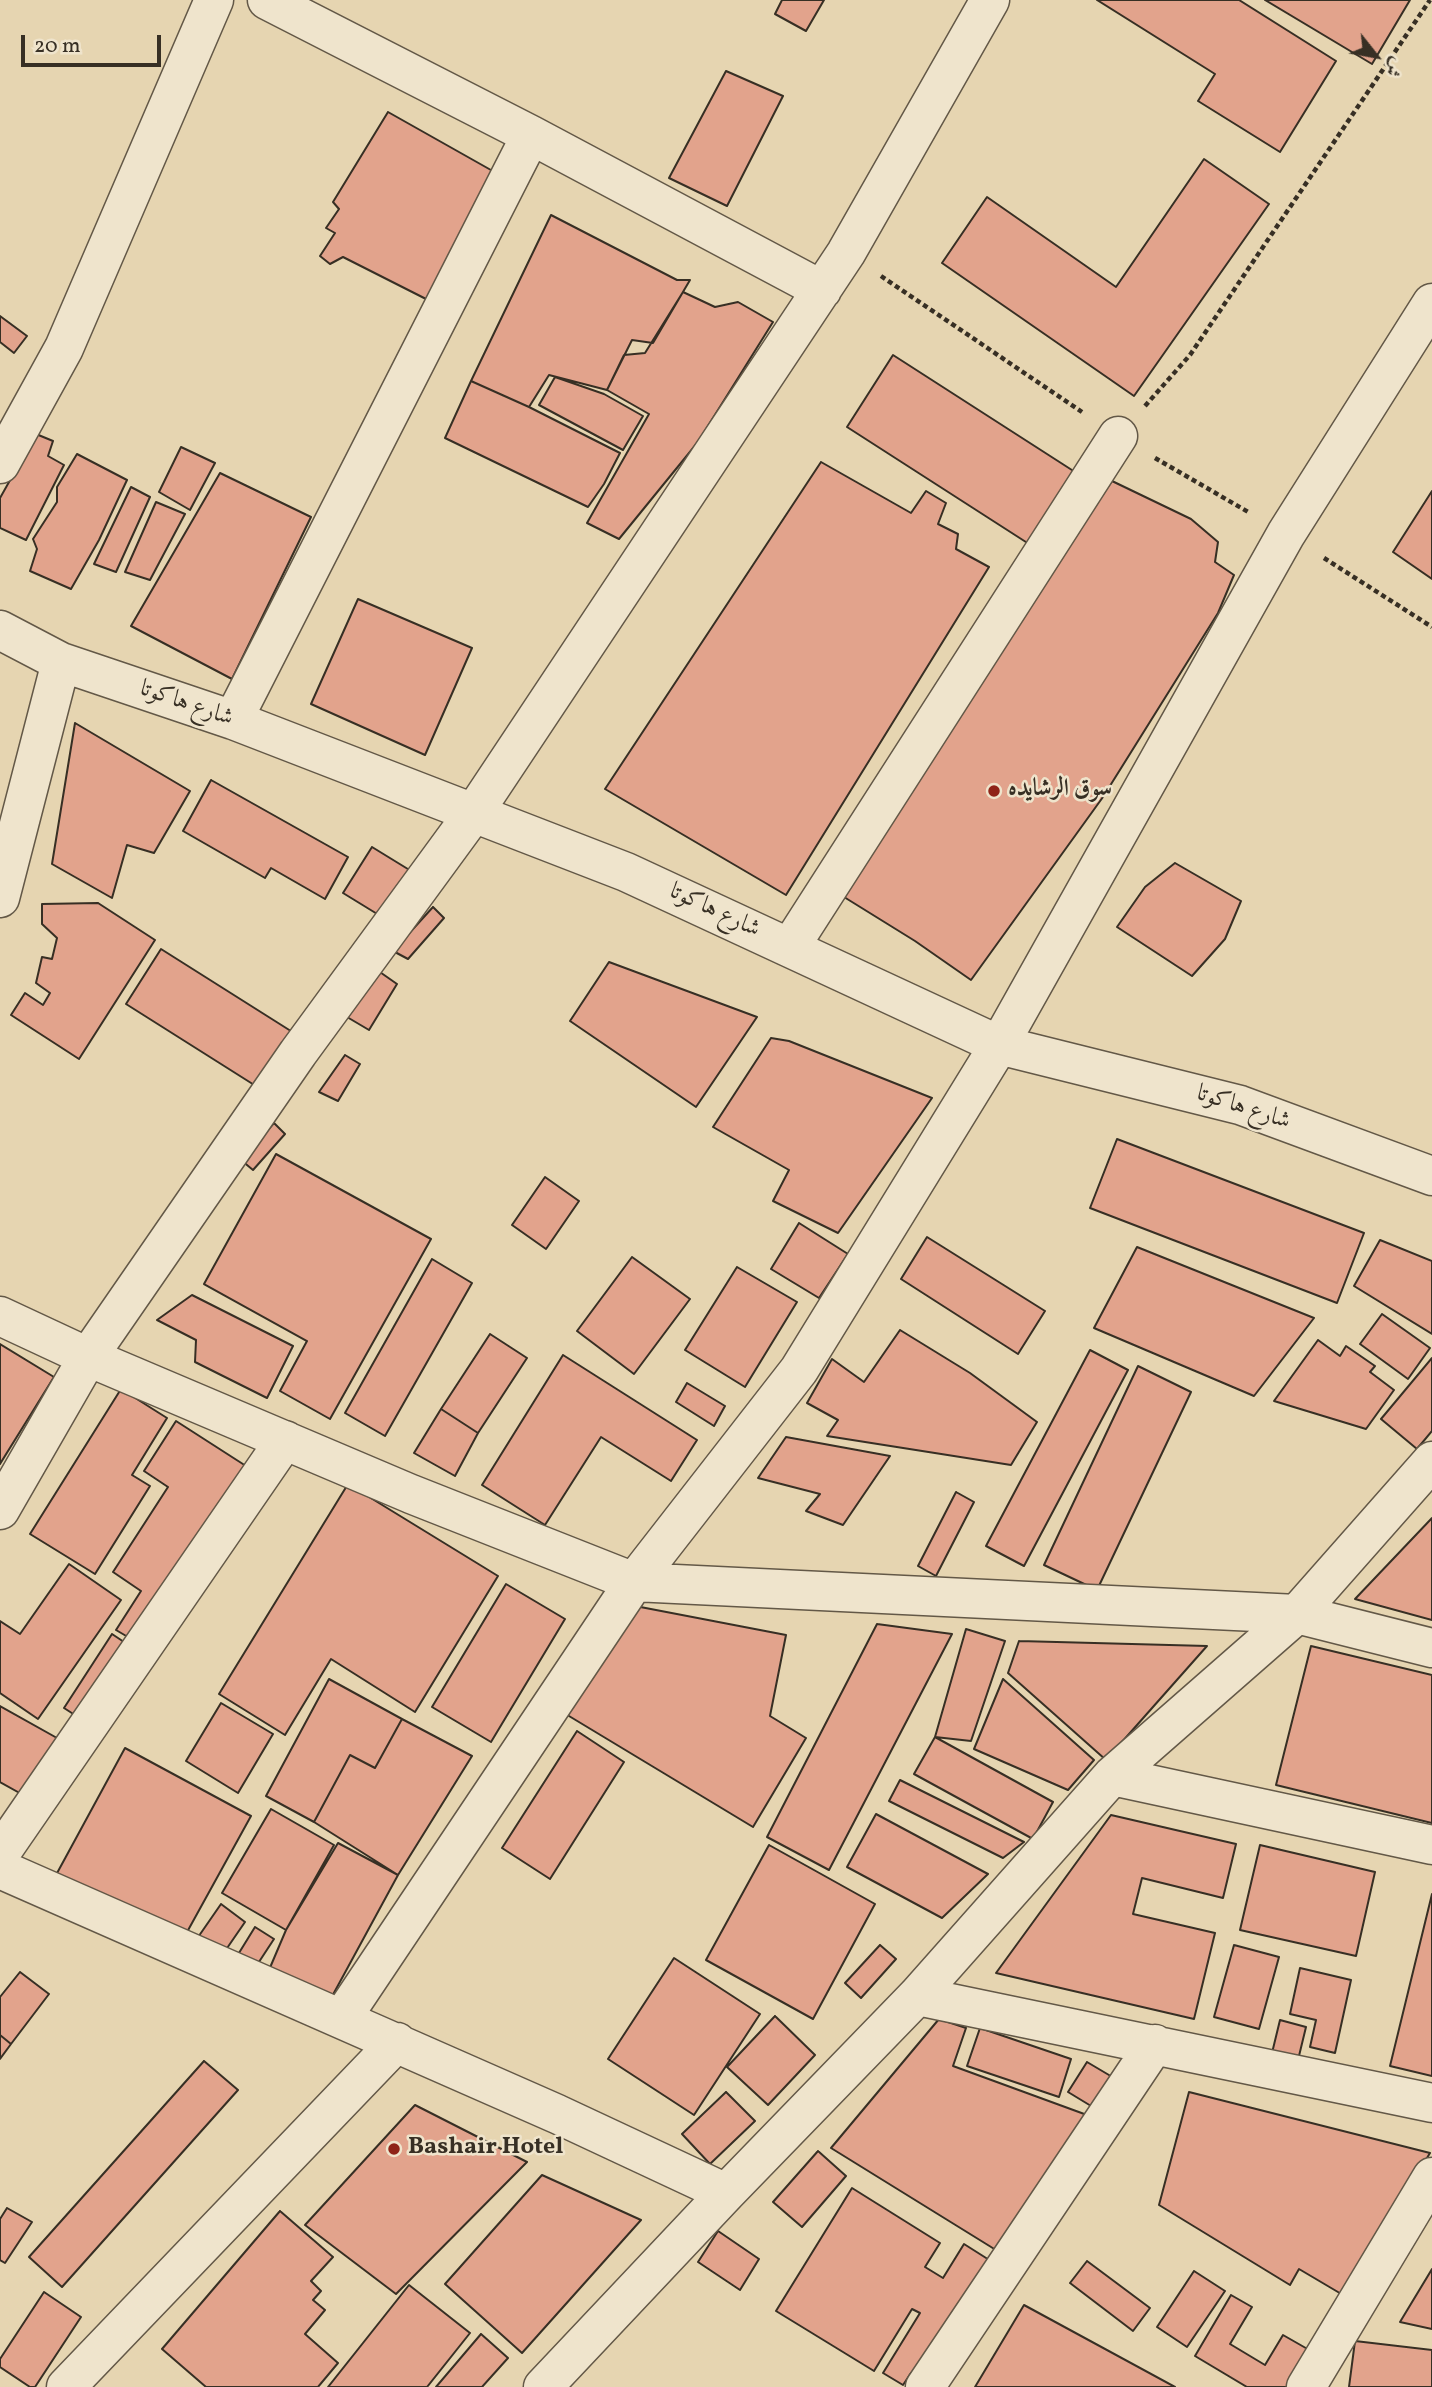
<!DOCTYPE html>
<html>
<head>
<meta charset="utf-8">
<style>
  body { margin:0 }
  #map { position:relative; width:1432px; height:2387px; overflow:hidden; background:#e6d5b1; font-family:Vollkorn,Amiri,serif }
  canvas { display:block }
  .north { position:absolute; left:1341px; top:21px; width:70px; height:70px; -webkit-text-stroke:5px #efe4cc; paint-order:stroke; rotate:121deg; font-size:19px; font-weight:700; line-height:28px; text-align:center; color:#372f24 }
  .north::after { content:''; display:block; margin:auto; width:24px; height:32px; background:#372f24; clip-path:polygon(50% 0,100% 100%,50% 72%,0 100%) }
  .scale { position:absolute; left:21px; top:35px; width:140px; height:32px; box-sizing:border-box; border:4px solid #372f24; border-top:0; padding-left:9px; font-size:21px; line-height:24px; white-space:nowrap; color:#372f24; -webkit-text-stroke:5px #efe4cc; paint-order:stroke }
</style>
</head>
<body>
<div id="map">
<canvas width="1432" height="2387"></canvas>
<div class="north">ش</div>
<div class="scale">20 m</div>
</div>
<script>
const context = document.querySelector('canvas').getContext('2d');
context.lineJoin = 'round';
function fillPath(path, color) {
  context.fillStyle = color;
  context.fill(path, 'evenodd');
}
function poly(rows) {
  const path = new Path2D();
  for (const r of rows) {
    path.moveTo(r[0], r[1]);
    for (let i = 2; i < r.length; i += 2) path.lineTo(r[i], r[i + 1]);
  }
  return path;
}
function stroke(path, color, width, dash) {
  context.strokeStyle = color;
  context.lineWidth = width;
  context.lineCap = dash ? 'butt' : 'round';
  context.setLineDash(dash || []);
  context.stroke(path);
}
function drawText(font, color, halo, rows, align = 'center') {
  context.font = font + ' Vollkorn,Amiri,serif';
  context.lineWidth = 5;
  context.setLineDash([]);
  context.textBaseline = 'middle';
  context.strokeStyle = halo;
  context.fillStyle = color;
  for (const [text, x, y, turn = 0] of rows) {
    context.save();
    context.translate(x, y);
    context.rotate((+turn || 0) * Math.PI / 180);
    context.textAlign = isNaN(turn) ? turn : align;
    if (halo) context.strokeText(text, 0, 0);
    context.fillText(text, 0, 0);
    context.restore();
  }
}
const building = poly([
  [782,0,824,0,806,31,775,14,782,0],
  [1097,0,1239,0,1336,61,1280,152,1198,101,1215,74,1097,0],
  [1265,0,1410,0,1372,64,1265,0],
  [726,71,783,96,727,206,669,178,726,71],
  [388,112,498,174,428,300,343,257,330,264,320,256,335,233,326,228,339,209,333,202,388,112],
  [1204,159,1269,204,1134,396,942,263,987,197,1116,287,1204,159],
  [551,215,677,280,690,280,653,343,632,340,607,390,549,375,529,407,471,381,551,215],
  [683,292,715,307,738,302,773,322,698,442,619,539,587,523,649,414,607,390,624,355,645,353,683,292],
  [0,316,27,336,14,353,0,342,0,316],
  [893,355,1075,472,1029,544,847,427,893,355],
  [555,377,604,394,643,416,623,450,539,405,555,377],
  [471,381,529,407,620,453,604,484,588,507,445,438,471,381],
  [36,434,53,441,48,456,64,465,26,540,0,528,0,498,36,434],
  [181,447,215,463,190,510,159,492,181,447],
  [77,454,127,480,99,540,71,589,30,571,37,549,33,539,57,502,57,487,77,454],
  [821,462,911,513,926,491,946,503,938,524,958,534,956,549,989,567,786,895,605,789,821,462],
  [220,473,311,517,232,679,131,626,220,473],
  [1112,481,1191,519,1218,542,1215,562,1234,575,1218,613,1103,797,971,980,915,941,844,897,982,665,1112,481],
  [131,487,150,497,116,572,94,564,131,487],
  [1432,491,1432,579,1393,552,1432,491],
  [156,502,185,514,150,580,125,572,156,502],
  [358,599,472,648,425,755,311,704,358,599],
  [75,723,190,791,154,853,127,845,112,898,52,864,75,723],
  [211,780,348,857,325,899,271,868,265,878,183,831,211,780],
  [372,847,416,874,387,920,343,893,372,847],
  [1175,863,1241,901,1225,939,1192,976,1117,927,1145,887,1175,863],
  [98,903,155,940,79,1059,11,1015,25,993,43,1005,50,993,36,983,42,957,52,959,57,938,42,924,42,904,98,903],
  [433,907,444,918,408,959,393,951,433,907],
  [161,949,294,1033,259,1088,126,1004,161,949],
  [609,962,757,1017,696,1107,570,1021,609,962],
  [377,970,397,984,369,1030,347,1017,377,970],
  [771,1038,789,1041,932,1098,838,1233,773,1201,789,1170,713,1127,771,1038],
  [345,1055,360,1064,338,1101,319,1092,345,1055],
  [274,1123,285,1134,253,1170,241,1160,274,1123],
  [1117,1139,1364,1233,1337,1303,1090,1208,1117,1139],
  [276,1154,431,1239,330,1419,280,1391,307,1341,204,1284,276,1154],
  [545,1177,579,1201,546,1249,512,1225,545,1177],
  [799,1223,848,1254,819,1298,771,1269,799,1223],
  [927,1237,1045,1311,1018,1354,901,1279,927,1237],
  [1380,1240,1432,1261,1432,1334,1354,1286,1380,1240],
  [1137,1247,1314,1318,1254,1396,1094,1328,1137,1247],
  [632,1257,690,1299,634,1374,577,1331,632,1257],
  [432,1259,472,1283,385,1436,345,1413,432,1259],
  [737,1267,797,1302,745,1387,685,1350,737,1267],
  [192,1295,293,1346,267,1398,195,1362,196,1340,157,1320,192,1295],
  [1382,1314,1430,1348,1408,1379,1360,1344,1382,1314],
  [900,1330,970,1373,1037,1422,1011,1465,827,1436,838,1420,807,1403,832,1359,864,1382,900,1330],
  [490,1334,527,1358,478,1433,441,1409,490,1334],
  [1318,1340,1340,1356,1346,1346,1375,1366,1370,1372,1394,1390,1366,1429,1274,1401,1318,1340],
  [0,1344,54,1377,0,1464,0,1344],
  [1090,1350,1128,1370,1024,1566,986,1546,1090,1350],
  [563,1355,697,1440,671,1481,601,1437,545,1525,482,1485,563,1355],
  [1432,1358,1432,1431,1417,1449,1381,1419,1432,1358],
  [1138,1366,1191,1392,1097,1590,1044,1565,1138,1366],
  [687,1383,725,1406,714,1426,676,1402,687,1383],
  [121,1389,167,1418,132,1475,150,1486,95,1574,30,1534,121,1389],
  [441,1409,478,1433,455,1476,414,1453,441,1409],
  [176,1421,246,1466,133,1640,116,1630,141,1591,113,1572,168,1487,144,1471,176,1421],
  [786,1437,890,1456,843,1525,806,1511,820,1494,758,1478,786,1437],
  [348,1484,498,1576,415,1712,331,1659,285,1735,219,1694,348,1484],
  [956,1492,974,1502,936,1576,918,1566,956,1492],
  [1432,1518,1432,1620,1355,1599,1432,1518],
  [69,1564,121,1600,38,1719,0,1693,0,1621,20,1634,69,1564],
  [506,1584,565,1619,491,1742,432,1707,506,1584],
  [630,1605,786,1635,770,1716,806,1738,753,1827,564,1713,630,1605],
  [877,1624,952,1634,829,1870,767,1837,877,1624],
  [966,1629,1005,1641,971,1741,935,1737,966,1629],
  [112,1634,127,1644,78,1717,64,1708,112,1634],
  [1019,1641,1207,1646,1106,1760,1008,1673,1019,1641],
  [1311,1646,1432,1675,1432,1823,1276,1785,1311,1646],
  [329,1679,402,1719,375,1768,350,1755,314,1822,266,1796,329,1679],
  [1003,1679,1094,1760,1068,1790,974,1749,1003,1679],
  [221,1703,273,1734,238,1793,186,1761,221,1703],
  [0,1706,57,1738,25,1796,0,1782,0,1706],
  [402,1719,472,1756,398,1875,314,1822,350,1755,375,1768,402,1719],
  [577,1731,624,1762,550,1879,502,1848,577,1731],
  [935,1737,1053,1802,1033,1839,914,1774,935,1737],
  [125,1748,251,1816,181,1943,56,1875,125,1748],
  [900,1780,1024,1842,1003,1858,889,1801,900,1780],
  [271,1809,334,1845,286,1930,222,1893,271,1809],
  [876,1814,988,1874,942,1918,847,1867,876,1814],
  [1111,1815,1236,1844,1223,1898,1142,1878,1133,1914,1215,1933,1194,2019,996,1973,1111,1815],
  [338,1843,398,1875,329,2002,269,1970,286,1930,338,1843],
  [769,1845,875,1904,813,2019,706,1960,769,1845],
  [1260,1845,1375,1872,1356,1956,1240,1930,1260,1845],
  [1432,1894,1432,2076,1390,2066,1432,1894],
  [221,1904,245,1922,223,1954,194,1943,221,1904],
  [255,1927,274,1939,255,1968,234,1961,255,1927],
  [880,1945,896,1959,861,1998,845,1983,880,1945],
  [1234,1945,1279,1957,1259,2029,1214,2017,1234,1945],
  [674,1958,760,2014,694,2115,608,2059,674,1958],
  [1300,1968,1351,1980,1335,2053,1310,2047,1316,2020,1290,2014,1300,1968],
  [20,1972,49,1994,11,2044,0,2035,0,1997,20,1972],
  [775,2016,815,2055,768,2105,727,2067,775,2016],
  [939,2019,966,2028,953,2066,1087,2115,1004,2255,831,2148,939,2019],
  [1280,2020,1306,2027,1298,2060,1272,2053,1280,2020],
  [980,2028,1071,2059,1059,2097,967,2066,980,2028],
  [0,2035,11,2044,0,2059,0,2035],
  [204,2061,238,2090,62,2287,29,2257,204,2061],
  [1087,2062,1114,2078,1096,2109,1068,2092,1087,2062],
  [726,2092,755,2121,710,2164,682,2134,726,2092],
  [1189,2092,1430,2153,1343,2295,1299,2269,1290,2285,1159,2205,1189,2092],
  [415,2105,527,2162,396,2294,305,2225,415,2105],
  [818,2151,846,2176,802,2227,773,2202,818,2151],
  [542,2175,641,2220,522,2353,445,2284,542,2175],
  [852,2188,940,2243,925,2267,943,2278,964,2244,994,2263,918,2377,911,2373,903,2385,883,2373,920,2313,912,2309,874,2371,776,2311,852,2188],
  [7,2208,32,2222,5,2263,0,2260,0,2219,7,2208],
  [280,2211,333,2257,311,2281,321,2291,313,2300,325,2310,305,2334,338,2363,318,2387,206,2387,162,2349,280,2211],
  [718,2231,759,2259,740,2290,698,2262,718,2231],
  [1087,2261,1150,2308,1133,2331,1070,2283,1087,2261],
  [1432,2269,1432,2329,1400,2322,1432,2269],
  [1194,2271,1225,2291,1187,2347,1157,2327,1194,2271],
  [409,2285,470,2333,427,2387,328,2387,409,2285],
  [44,2292,81,2317,35,2387,30,2387,0,2367,0,2359,44,2292],
  [1231,2295,1252,2307,1230,2344,1265,2365,1283,2335,1311,2351,1290,2387,1247,2387,1195,2356,1231,2295],
  [1024,2305,1175,2387,975,2387,1024,2305],
  [481,2334,508,2358,482,2387,436,2387,481,2334],
  [1355,2341,1432,2350,1432,2387,1349,2387,1355,2341]
]);
fillPath(building, '#e2a38c');
stroke(building, '#372f24', 2);
const street = poly([
  [267,0,531,135,822,290],
  [0,464,64,348,214,0],
  [0,630,61,662,233,720,626,872,999,1045,1240,1105,1432,1176],
  [233,720,531,135],
  [0,898,61,662],
  [790,947,1118,436],
  [0,1316,88,1357,411,1494,634,1582,1297,1614,1432,1648],
  [0,1510,88,1357,298,1053,473,814,846,253,990,0],
  [1112,1776,1432,1845],
  [0,1854,285,1440],
  [0,1869,557,2114,726,2193],
  [917,1996,1432,2103],
  [342,2018,634,1582,799,1370,999,1045,1286,534,1432,303],
  [66,2387,397,2042],
  [543,2387,726,2193,917,1996,1112,1776,1297,1614,1432,1461],
  [925,2387,1155,2044],
  [1306,2387,1432,2177]
]);
stroke(street, '#635847', 41);
stroke(poly([
  [881,276,1082,412],
  [1145,406,1190,355,1430,0],
  [1155,458,1250,513],
  [1324,558,1432,627]
]), '#372f24', 4.5, [5, 3.5]);
stroke(street, '#efe4cc', 38);
for (const [x, y, r, color] of [
  [994,791,7,"#8f2418"],
  [394,2149,7,"#8f2418"]
]) {
  const dot = new Path2D();
  dot.arc(x, y, r, 0, 2 * Math.PI);
  context.fillStyle = color;
  context.fill(dot);
  stroke(dot, '#efe4cc', 2.5);
}
drawText('24px', '#372f24', '#efe4cc', [
  ["شارع هاكوتا",186,705,19],
  ["شارع هاكوتا",714,912,25],
  ["شارع هاكوتا",1243,1109,18]
]);
drawText('bold 24px', '#372f24', '#efe4cc', [
  ["سوق الرشايده",1008,791],
  ["Bashair Hotel",408,2149]
], 'left');
</script>
</body>
</html>
